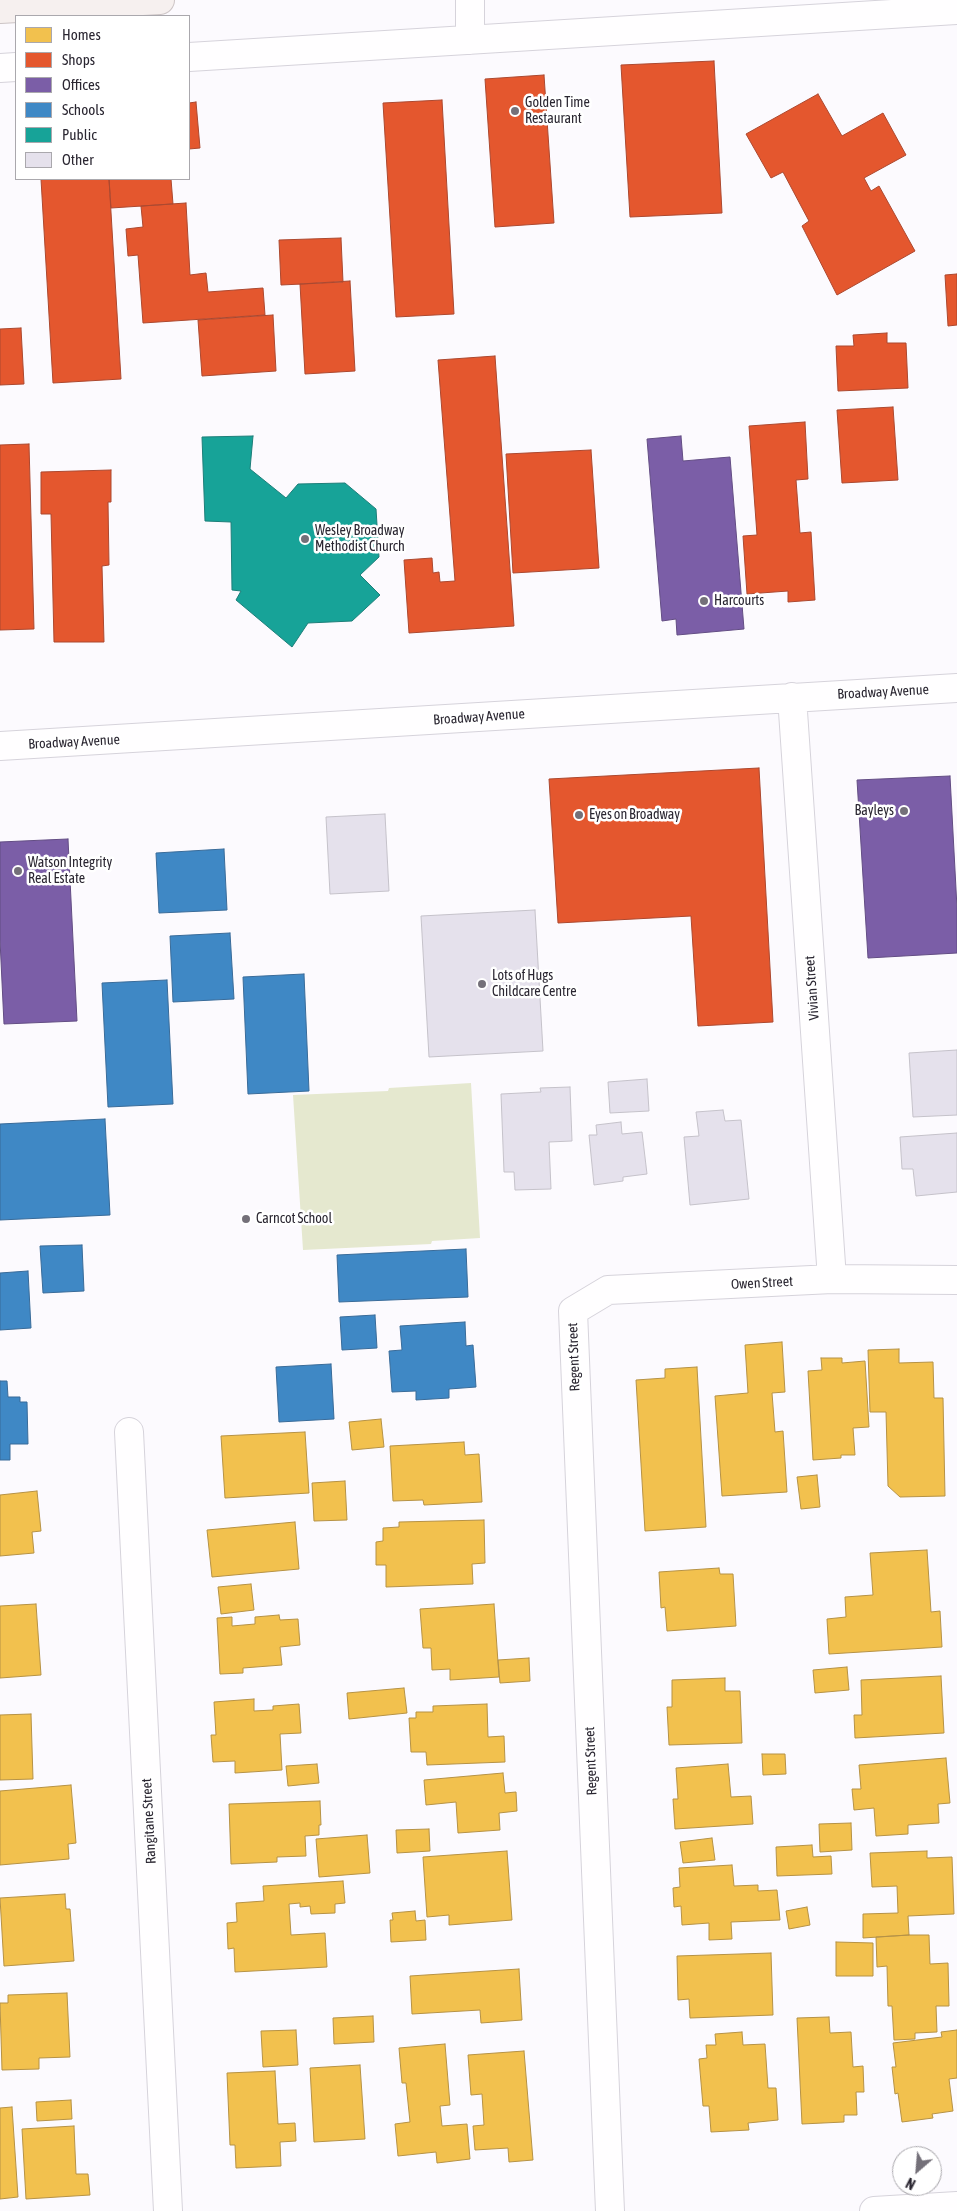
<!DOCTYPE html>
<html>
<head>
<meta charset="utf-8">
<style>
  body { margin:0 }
  #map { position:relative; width:957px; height:2211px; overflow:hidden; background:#fcfafe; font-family:"Asap Condensed",sans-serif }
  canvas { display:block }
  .legend { position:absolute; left:15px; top:15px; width:175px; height:165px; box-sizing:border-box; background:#fff; border:1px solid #aaa8ad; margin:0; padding:6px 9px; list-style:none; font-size:15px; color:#2a2631 }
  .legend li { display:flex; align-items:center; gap:10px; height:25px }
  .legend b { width:25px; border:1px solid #aaa8ad }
  .north { position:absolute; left:892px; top:2146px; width:50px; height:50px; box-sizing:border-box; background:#fff; border:1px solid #aaa8ad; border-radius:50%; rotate:207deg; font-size:14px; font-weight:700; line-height:20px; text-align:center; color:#2a2631 }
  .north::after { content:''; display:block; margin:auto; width:18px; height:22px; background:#747079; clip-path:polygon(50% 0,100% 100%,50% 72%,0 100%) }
</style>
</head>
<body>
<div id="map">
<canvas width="957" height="2211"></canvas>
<ul class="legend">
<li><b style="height:14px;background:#f2c14e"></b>Homes</li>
<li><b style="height:14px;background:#e4572e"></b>Shops</li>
<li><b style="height:14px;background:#7b5ea7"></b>Offices</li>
<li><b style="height:14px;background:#3f88c5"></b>Schools</li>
<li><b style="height:14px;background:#17a398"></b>Public</li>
<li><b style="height:14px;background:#e5e1ec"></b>Other</li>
</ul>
<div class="north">N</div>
</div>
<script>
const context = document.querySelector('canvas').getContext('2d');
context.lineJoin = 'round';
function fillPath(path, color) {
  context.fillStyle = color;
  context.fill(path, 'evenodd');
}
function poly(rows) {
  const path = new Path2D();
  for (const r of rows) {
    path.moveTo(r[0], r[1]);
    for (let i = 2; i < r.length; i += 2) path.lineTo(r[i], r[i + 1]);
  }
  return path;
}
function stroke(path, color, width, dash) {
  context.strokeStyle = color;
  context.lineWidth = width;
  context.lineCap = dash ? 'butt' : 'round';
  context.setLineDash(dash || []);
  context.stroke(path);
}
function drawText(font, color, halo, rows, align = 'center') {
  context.font = font + ' "Asap Condensed",sans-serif';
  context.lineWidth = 5;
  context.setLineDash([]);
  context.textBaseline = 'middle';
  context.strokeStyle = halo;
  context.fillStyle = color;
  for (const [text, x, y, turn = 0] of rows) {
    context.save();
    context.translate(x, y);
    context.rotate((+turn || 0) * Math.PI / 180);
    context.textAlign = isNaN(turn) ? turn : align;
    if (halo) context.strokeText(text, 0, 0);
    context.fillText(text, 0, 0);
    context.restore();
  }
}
fillPath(poly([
  [471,1083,480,1238,432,1241,431,1244,303,1250,293,1095,388,1091,389,1088]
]), '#e5e8cf');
const homes = poly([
  [782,1342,785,1392,772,1393,775,1432,783,1431,787,1492,722,1496,715,1396,748,1393,745,1345,782,1342],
  [899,1349,899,1363,933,1362,934,1398,943,1398,945,1496,900,1497,888,1486,886,1412,870,1412,868,1350,899,1349],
  [821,1358,842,1358,842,1363,865,1361,869,1427,853,1428,855,1455,841,1455,841,1458,813,1460,808,1371,822,1370,821,1358],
  [697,1367,706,1527,645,1531,636,1380,665,1378,665,1369,697,1367],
  [381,1419,384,1447,352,1450,349,1422,381,1419],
  [305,1432,309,1493,225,1498,221,1436,305,1432],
  [464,1442,465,1455,479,1454,482,1502,424,1505,423,1500,393,1501,390,1446,464,1442],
  [817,1475,820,1507,801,1509,797,1477,817,1475],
  [345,1481,347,1520,314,1521,312,1483,345,1481],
  [37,1491,41,1531,32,1532,34,1553,0,1556,0,1495,37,1491],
  [484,1520,485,1563,472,1564,473,1584,386,1587,386,1565,376,1565,376,1542,383,1541,383,1528,399,1527,399,1522,484,1520],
  [295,1522,299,1569,212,1577,207,1530,295,1522],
  [927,1550,931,1612,940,1611,942,1647,829,1654,827,1619,846,1617,845,1597,873,1595,870,1553,927,1550],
  [719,1568,720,1574,733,1574,736,1626,667,1631,665,1607,661,1608,659,1572,719,1568],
  [251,1584,254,1610,221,1614,218,1587,251,1584],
  [36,1604,41,1675,0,1678,0,1606,36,1604],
  [494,1604,499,1677,450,1680,450,1669,432,1670,431,1648,423,1648,420,1609,494,1604],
  [279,1615,280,1620,298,1619,300,1645,280,1647,282,1665,243,1668,243,1673,220,1674,217,1618,232,1617,232,1626,255,1624,255,1617,279,1615],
  [529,1658,530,1681,500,1683,498,1660,529,1658],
  [847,1667,849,1690,815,1693,813,1670,847,1667],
  [941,1676,944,1733,855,1738,854,1715,862,1715,861,1680,941,1676],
  [725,1678,725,1691,740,1691,742,1743,669,1745,667,1707,672,1707,672,1680,725,1678],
  [404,1688,407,1713,349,1719,347,1693,404,1688],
  [254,1699,254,1711,273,1710,273,1706,299,1704,301,1733,280,1734,282,1770,235,1773,235,1761,213,1762,211,1735,216,1735,214,1702,254,1699],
  [487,1704,488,1737,504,1736,505,1762,427,1765,426,1752,411,1752,409,1718,416,1718,416,1712,433,1712,433,1706,487,1704],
  [31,1714,33,1779,0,1780,0,1715,31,1714],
  [762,1754,785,1754,786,1774,763,1775,762,1754],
  [946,1758,950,1803,938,1804,939,1823,908,1825,908,1834,876,1836,874,1808,854,1810,852,1789,861,1789,859,1765,946,1758],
  [317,1764,319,1783,288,1786,286,1766,317,1764],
  [728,1764,731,1797,751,1796,753,1824,675,1829,673,1799,678,1799,676,1768,728,1764],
  [503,1773,505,1793,516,1792,517,1811,499,1813,500,1830,458,1833,456,1802,426,1805,424,1780,503,1773],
  [71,1785,76,1843,68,1844,69,1859,0,1865,0,1791,71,1785],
  [320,1801,321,1825,319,1825,319,1835,305,1836,306,1856,277,1857,277,1862,231,1864,229,1804,320,1801],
  [851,1823,852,1850,820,1852,819,1824,851,1823],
  [429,1829,430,1851,397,1853,396,1830,429,1829],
  [367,1835,370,1873,319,1877,316,1839,367,1835],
  [712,1838,715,1860,683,1863,680,1842,712,1838],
  [812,1845,813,1857,831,1856,832,1874,777,1876,776,1847,812,1845],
  [507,1851,512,1920,449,1925,449,1915,427,1917,423,1857,507,1851],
  [927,1851,927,1858,952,1857,954,1914,908,1916,909,1935,863,1938,863,1914,898,1913,897,1886,872,1887,870,1853,927,1851],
  [732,1865,734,1886,758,1885,758,1891,777,1890,780,1920,731,1922,732,1939,709,1940,709,1923,682,1925,681,1906,674,1907,673,1888,680,1887,679,1868,732,1865],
  [343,1881,345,1903,335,1904,335,1913,311,1914,310,1906,300,1907,300,1903,289,1904,291,1935,325,1933,327,1967,235,1972,234,1948,228,1949,227,1923,237,1922,236,1903,264,1901,263,1886,343,1881],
  [65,1894,66,1909,70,1909,74,1961,4,1966,0,1898,65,1894],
  [807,1907,810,1925,789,1929,786,1911,807,1907],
  [415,1911,416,1921,425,1920,426,1940,391,1942,390,1920,393,1920,392,1913,415,1911],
  [909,1935,929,1935,930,1964,948,1963,949,2006,936,2006,937,2032,915,2033,915,2039,894,2040,892,2006,888,2006,887,1966,877,1967,876,1937,909,1935],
  [836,1942,873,1943,873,1976,836,1976,836,1942],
  [771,1953,773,2015,690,2018,689,1999,678,2000,677,1956,771,1953],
  [519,1969,522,2020,481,2023,480,2010,412,2014,410,1976,519,1969],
  [67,1993,70,2057,39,2058,39,2069,2,2070,0,2003,8,2003,8,1995,67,1993],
  [373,2016,374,2042,334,2044,333,2018,373,2016],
  [829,2017,830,2033,851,2032,853,2067,863,2066,864,2092,856,2092,857,2115,844,2115,844,2122,802,2124,797,2018,829,2017],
  [296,2030,298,2065,263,2067,261,2031,296,2030],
  [957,2030,957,2078,949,2079,953,2111,932,2114,933,2118,902,2122,898,2093,895,2094,892,2067,896,2067,893,2043,942,2037,941,2032,957,2030],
  [742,2032,743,2045,765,2044,768,2088,776,2088,778,2120,748,2123,749,2130,711,2132,709,2106,703,2106,699,2059,707,2058,706,2045,716,2045,715,2034,742,2032],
  [445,2044,450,2105,440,2106,442,2126,467,2124,470,2159,437,2163,436,2152,398,2156,395,2124,410,2122,406,2083,402,2083,399,2048,445,2044],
  [524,2051,533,2160,509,2162,508,2148,475,2150,473,2126,484,2125,482,2094,471,2095,468,2055,524,2051],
  [360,2065,365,2139,314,2142,310,2068,360,2065],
  [275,2071,278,2124,295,2123,296,2141,280,2142,281,2166,236,2168,235,2145,230,2145,227,2073,275,2071],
  [71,2100,72,2119,37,2121,36,2102,71,2100],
  [12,2107,18,2197,0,2199,0,2108,12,2107],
  [74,2126,76,2174,88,2174,90,2195,26,2199,22,2129,74,2126]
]);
fillPath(homes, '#f2c14e');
stroke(homes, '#b69245', 1);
const shops = poly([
  [714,61,722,213,630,217,621,65,714,61],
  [544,75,554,223,495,227,485,79,544,75],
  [818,94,842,136,883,113,906,155,864,178,871,191,879,186,915,251,837,295,802,226,809,221,783,172,771,178,746,134,818,94],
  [442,100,454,314,396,317,383,103,442,100],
  [196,102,200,148,189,149,189,103,196,102],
  [41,179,109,179,121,379,53,383,41,179],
  [109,179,171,179,173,204,111,208,109,179],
  [186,203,190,275,206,273,208,292,263,288,265,315,143,323,138,255,128,256,126,229,143,227,141,206,186,203],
  [341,238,343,282,281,285,279,240,341,238],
  [957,274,957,325,948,326,945,275,957,274],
  [350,281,355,371,305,374,300,284,350,281],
  [273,315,276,371,202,376,198,320,273,315],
  [21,328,24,384,0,385,0,329,21,328],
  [887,333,887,343,906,343,908,388,838,391,836,346,854,346,853,335,887,333],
  [495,356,514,626,409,633,404,560,432,558,433,573,439,572,440,582,455,581,438,360,495,356],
  [893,407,898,480,842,483,837,410,893,407],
  [805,422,808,479,796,480,800,533,811,532,815,600,788,602,788,591,747,594,743,536,757,535,749,426,805,422],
  [29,444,34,629,0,630,0,445,29,444],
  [591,450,599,568,513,573,506,454,591,450],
  [111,470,111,502,108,502,109,565,102,566,104,642,54,642,51,514,41,514,41,472,111,470],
  [759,768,773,1022,698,1026,691,916,558,923,549,779,759,768]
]);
fillPath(shops, '#e4572e');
stroke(shops, '#ac482f', 1);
const offices = poly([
  [681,436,683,461,730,457,744,629,677,635,676,619,662,621,647,439,681,436],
  [950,776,957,908,957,953,868,958,857,780,950,776],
  [68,839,77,1021,4,1024,0,940,0,842,68,839]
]);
fillPath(offices, '#7b5ea7');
stroke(offices, '#634d84', 1);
const schools = poly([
  [224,849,227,910,159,913,156,853,224,849],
  [230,933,234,999,173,1002,170,936,230,933],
  [304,974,309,1091,248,1094,243,977,304,974],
  [167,980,173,1104,108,1107,102,983,167,980],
  [105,1119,110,1215,0,1220,0,1124,105,1119],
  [82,1245,84,1291,43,1293,40,1246,82,1245],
  [466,1249,468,1297,339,1302,337,1255,466,1249],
  [28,1271,31,1328,0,1330,0,1273,28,1271],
  [375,1315,377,1348,342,1350,340,1317,375,1315],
  [465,1322,466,1346,473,1345,476,1387,449,1389,449,1398,416,1400,416,1391,392,1392,389,1351,402,1350,400,1326,465,1322],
  [331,1364,334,1419,279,1422,276,1367,331,1364],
  [0,1381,7,1381,8,1397,20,1397,20,1402,27,1402,28,1444,10,1444,10,1460,0,1460,0,1381]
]);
fillPath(schools, '#3f88c5');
stroke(schools, '#396b99', 1);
const public = poly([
  [253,436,250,469,286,498,298,484,345,483,376,509,379,557,360,575,380,595,352,621,308,623,292,647,236,600,241,591,232,590,231,522,205,521,202,437,253,436]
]);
fillPath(public, '#17a398');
stroke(public, '#1d7e79', 1);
const building = poly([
  [385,814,389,891,330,894,326,817,385,814],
  [535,910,543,1051,429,1057,421,916,535,910],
  [957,1050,957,1115,913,1117,909,1053,957,1050],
  [647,1079,649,1111,610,1113,608,1082,647,1079],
  [570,1087,572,1141,549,1142,551,1189,515,1190,514,1172,504,1172,501,1094,541,1092,540,1088,570,1087],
  [723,1110,725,1121,741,1120,749,1199,690,1205,684,1137,699,1136,696,1112,723,1110],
  [621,1122,622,1134,642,1132,647,1174,623,1177,623,1181,594,1185,589,1135,597,1135,596,1125,621,1122],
  [957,1133,957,1192,916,1196,913,1169,902,1169,900,1137,957,1133]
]);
fillPath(building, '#e5e1ec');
stroke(building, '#c5c2ca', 1);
const minor = poly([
  [470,40,470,0],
  [189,57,957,10],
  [0,68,16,67],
  [792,697,832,1279],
  [0,746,957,688],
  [129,1432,168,2211],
  [610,2211,573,1311,608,1290,832,1279,957,1280],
  [874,2211,957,2206]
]);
const highway = poly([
  [0,9,160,0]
]);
stroke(minor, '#d6d3db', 30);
stroke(highway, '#ccc4c5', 30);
stroke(minor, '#fffeff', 28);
stroke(highway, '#f6f0ef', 28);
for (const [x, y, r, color] of [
  [515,111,5,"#747079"],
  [305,539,5,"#747079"],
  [704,601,5,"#747079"],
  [904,811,5,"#747079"],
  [579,815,5,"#747079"],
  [18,871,5,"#747079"],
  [482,984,5,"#747079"],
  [246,1219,5,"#747079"]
]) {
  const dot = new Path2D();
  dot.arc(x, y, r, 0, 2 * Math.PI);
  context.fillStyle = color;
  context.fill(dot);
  stroke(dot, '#fff', 2);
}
drawText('14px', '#2a2631', '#fff', [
  ["Golden Time",525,103],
  ["Restaurant",525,119],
  ["Wesley Broadway",315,531],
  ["Methodist Church",315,547],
  ["Harcourts",714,601],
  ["Bayleys",894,811,"right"],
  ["Eyes on Broadway",589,815],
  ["Watson Integrity",28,863],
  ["Real Estate",28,879],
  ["Lots of Hugs",492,976],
  ["Childcare Centre",492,992],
  ["Carncot School",256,1219]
], 'left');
drawText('14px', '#2a2631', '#fff', [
  ["Broadway Avenue",883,692,-3],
  ["Broadway Avenue",479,717,-4],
  ["Broadway Avenue",74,742,-3],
  ["Vivian Street",812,988,-94],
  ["Owen Street",762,1283,-3],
  ["Regent Street",574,1357,-92],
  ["Regent Street",591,1761,-92],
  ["Rangitane Street",149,1821,-93]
]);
</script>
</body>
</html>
